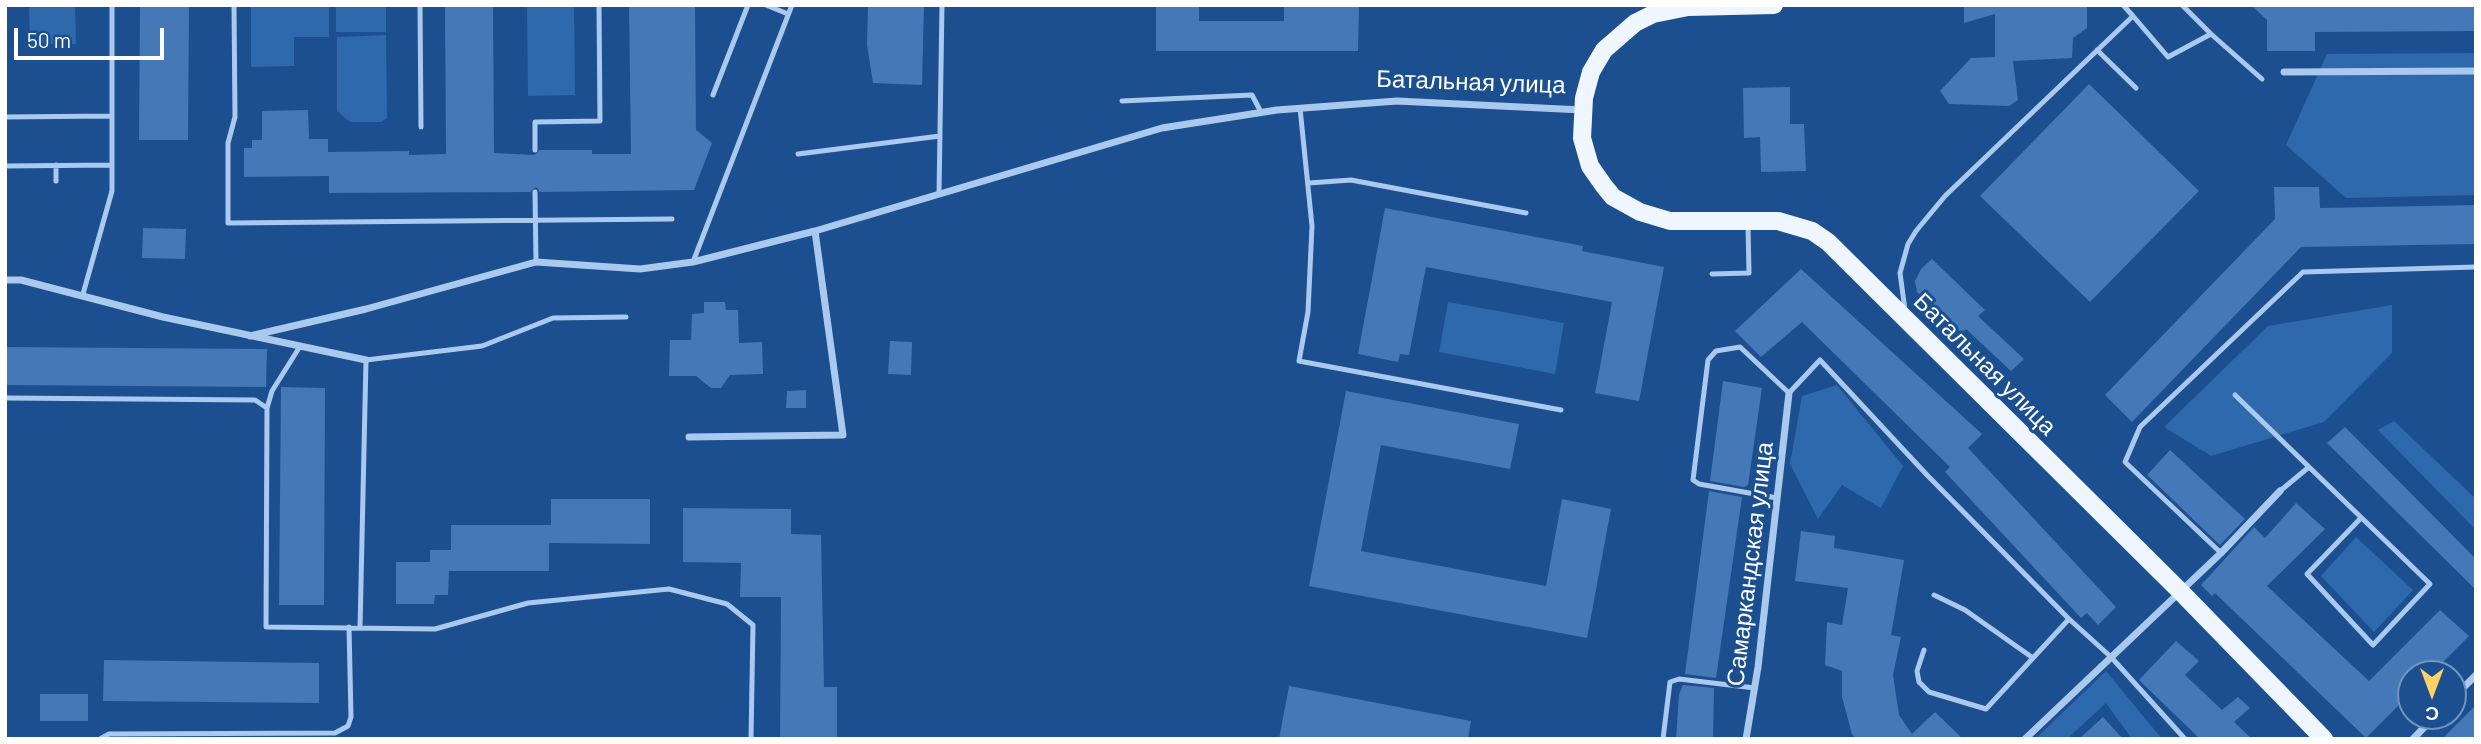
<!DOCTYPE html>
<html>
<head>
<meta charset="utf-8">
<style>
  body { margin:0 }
  #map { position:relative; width:2481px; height:744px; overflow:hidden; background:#1b4f8f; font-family:Barlow,sans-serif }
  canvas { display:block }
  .frame { position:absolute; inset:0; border:7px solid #fff; pointer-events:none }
  .north { position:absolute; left:2397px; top:660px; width:70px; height:70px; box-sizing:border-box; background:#1b4f8f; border:2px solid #7695bc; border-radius:50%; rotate:180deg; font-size:19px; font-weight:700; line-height:28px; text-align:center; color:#fff }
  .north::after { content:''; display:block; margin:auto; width:24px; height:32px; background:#ffd166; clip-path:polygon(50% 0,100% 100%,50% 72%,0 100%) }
  .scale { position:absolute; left:14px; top:28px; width:150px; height:32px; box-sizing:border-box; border:4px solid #fff; border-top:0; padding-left:9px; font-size:21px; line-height:24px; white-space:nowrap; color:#fff; -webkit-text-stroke:5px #1b4f8f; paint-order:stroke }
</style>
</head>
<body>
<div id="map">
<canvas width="2481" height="744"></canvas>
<div class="frame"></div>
<div class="north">С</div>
<div class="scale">50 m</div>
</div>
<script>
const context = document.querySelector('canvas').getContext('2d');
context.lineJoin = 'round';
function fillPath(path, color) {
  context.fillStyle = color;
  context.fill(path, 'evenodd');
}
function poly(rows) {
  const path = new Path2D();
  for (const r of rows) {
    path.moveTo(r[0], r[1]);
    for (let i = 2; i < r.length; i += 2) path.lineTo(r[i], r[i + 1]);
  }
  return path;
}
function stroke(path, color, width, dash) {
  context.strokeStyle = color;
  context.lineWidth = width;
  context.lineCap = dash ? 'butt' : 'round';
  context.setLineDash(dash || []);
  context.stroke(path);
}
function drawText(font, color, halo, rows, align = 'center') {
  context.font = font + ' Barlow,sans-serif';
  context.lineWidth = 6;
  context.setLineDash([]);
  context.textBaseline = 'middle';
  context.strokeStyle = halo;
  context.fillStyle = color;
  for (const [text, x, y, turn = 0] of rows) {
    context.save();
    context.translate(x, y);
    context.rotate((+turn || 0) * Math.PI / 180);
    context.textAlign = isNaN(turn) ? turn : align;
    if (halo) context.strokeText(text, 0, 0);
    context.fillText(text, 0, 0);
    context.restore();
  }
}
fillPath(poly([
  [29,5,75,5,76,44,30,44],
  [251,5,329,5,329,37,294,37,294,66,251,67],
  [336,5,386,5,386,32,336,32],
  [527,5,574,5,575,95,528,96],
  [386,35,387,118,381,122,350,122,337,111,337,37],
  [2476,53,2476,195,2346,198,2286,145,2327,54],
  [1448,302,1564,323,1555,374,1439,352],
  [2392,305,2392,353,2324,422,2211,456,2164,427,2268,326],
  [1837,385,1903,466,1881,508,1842,485,1818,519,1790,464,1802,396],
  [2394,421,2476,499,2476,530,2378,430],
  [2356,537,2413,590,2374,632,2321,576],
  [2106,671,2162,739,2132,739,2106,703,2067,739,2035,739]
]), '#2e69ad');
fillPath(poly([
  [140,5,189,5,188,140,139,140],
  [445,5,493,5,494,153,534,155,540,150,592,150,592,154,631,154,629,5,695,5,696,130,712,143,694,190,540,192,536,187,530,192,329,193,329,176,244,177,244,148,252,148,252,140,262,140,262,111,308,110,309,139,328,139,328,152,409,151,409,155,446,154],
  [868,5,924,5,922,85,873,83,867,45],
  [1156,5,1199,5,1199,21,1284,21,1284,5,1359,5,1358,51,1156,51],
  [1964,5,2087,5,2087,28,2073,38,2072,58,2013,61,2018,100,2009,106,1949,104,1940,91,1971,58,1995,57,1995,14,1964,23],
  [2251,5,2476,5,2476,31,2315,32,2315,51,2267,51,2267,20],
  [2089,84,2199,191,2090,302,1980,196],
  [1790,87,1790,124,1804,124,1806,171,1761,172,1760,137,1744,138,1743,88],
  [2274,187,2319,187,2320,208,2476,205,2476,244,2301,247,2132,422,2105,395,2275,219],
  [1385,208,1583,246,1582,251,1664,267,1639,401,1595,393,1612,302,1426,267,1409,355,1400,354,1398,362,1358,354],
  [143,228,186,229,185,259,142,258],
  [1932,259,1985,310,1978,316,2024,359,2011,371,1966,329,1962,333,1917,292,1915,281,1921,269],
  [1801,269,1982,434,1968,448,2116,607,2098,625,2087,613,2081,618,1945,472,1950,467,1802,322,1761,357,1735,331],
  [704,302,725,302,726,310,738,310,739,343,762,342,763,374,730,375,721,388,711,388,696,376,669,376,670,340,691,340,692,314,704,313],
  [890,341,912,342,911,375,888,374],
  [5,347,267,349,266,387,5,385],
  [1723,381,1762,388,1748,485,1744,487,1710,481],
  [281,387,325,388,324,605,279,605],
  [806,390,806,408,786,408,787,391],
  [1346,391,1519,424,1510,469,1381,445,1361,551,1546,586,1562,499,1611,509,1587,638,1309,586],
  [2345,427,2476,559,2476,590,2327,443],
  [2170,450,2245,519,2220,545,2147,475],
  [1709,491,1742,497,1716,678,1685,674],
  [551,499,650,499,650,544,549,543,549,571,449,571,448,595,435,595,434,604,396,604,396,562,430,562,430,550,451,550,451,525,551,525],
  [2296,503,2325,529,2267,586,2369,681,2440,610,2469,636,2431,674,2411,674,2411,693,2366,738,2215,593,2212,596,2201,585,2254,527,2265,538],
  [683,508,791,509,791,534,821,535,824,687,837,687,837,739,780,739,781,597,740,597,741,563,683,562],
  [1801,531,1835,536,1834,548,1904,560,1891,635,1901,637,1893,675,1899,715,1912,734,1935,712,1963,739,1856,739,1852,734,1842,697,1842,671,1825,665,1827,622,1842,625,1848,588,1795,581],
  [2176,641,2199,661,2185,675,2222,710,2238,697,2250,708,2234,722,2252,739,2200,739,2139,680],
  [104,660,319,663,319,703,103,701],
  [1683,685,1714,688,1713,739,1676,739,1679,694],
  [1289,686,1471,721,1468,739,1279,739],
  [40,694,88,694,88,721,40,721],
  [2476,705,2476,739,2442,739],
  [2103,717,2123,739,2079,739]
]), '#4478b7');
stroke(poly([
  [234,5,235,117,228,143,228,223,672,219],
  [420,5,421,127],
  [766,5,788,14],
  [2182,5,2211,34],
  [2133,16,2168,57,2211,34,2262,79],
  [2097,50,2136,88],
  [713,95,748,5],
  [1122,101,1252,95,1261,112],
  [1300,108,1312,226,1308,312,1299,361,1561,410],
  [5,117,111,116],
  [535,150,535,122,600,121,599,5],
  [798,154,940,136],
  [56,165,56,181],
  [5,166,112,165],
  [1309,183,1351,180,1526,213],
  [535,192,536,262],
  [939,194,942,5],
  [693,262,792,5],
  [1712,274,1749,273,1748,225],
  [83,294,112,191,112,5],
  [1905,310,1900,273,1908,244,1916,231,1945,196,2133,16,2123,5],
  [299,348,272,391,267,408,266,627,435,629,528,603,669,589,727,604,753,625,751,739],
  [2235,395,2309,467],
  [5,398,255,400,267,408],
  [2280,491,2309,467,2430,584,2373,645,2307,574,2360,519],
  [1777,498,1699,484,1693,480,1708,360,1716,351,1740,347,1789,393,1820,360,1927,475,2069,619],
  [2221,553,2125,462,2140,427,2303,272,2476,267],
  [1934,595,1965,610,2033,658,2069,619,2111,657,2185,739],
  [360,628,366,360,482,346,553,318,626,317],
  [1924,650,1917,671,1919,682,1929,692,1986,709,2033,658],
  [100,739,109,734,335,733,348,726,351,717,349,627],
  [1663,739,1670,682,1679,679,1755,688]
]), '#a9c9ee', 5);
stroke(poly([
  [2284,72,2476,71],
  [5,280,21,280,163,317,366,360],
  [250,336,366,309,536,262,640,269,693,262,815,231,1162,128,1277,110,1397,101,1582,110],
  [689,437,843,435,815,231],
  [2453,698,2476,675],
  [1746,739,1758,667,1789,393],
  [2025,739,2221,553,2280,491],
  [2413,739,2435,716]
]), '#a9c9ee', 7);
stroke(poly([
  [1774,5,1688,7,1653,14,1635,23,1604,50,1591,72,1584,98,1582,138,1590,166,1604,186,1613,197,1640,212,1670,221,1778,221,1812,231,1828,242,2180,591,2324,739]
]), '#f0f6ff', 18);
drawText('24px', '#fff', '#1b4f8f', [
  ["Батальная улица",1471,82,2],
  ["Батальная улица",1985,364,45],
  ["Самаркандская улица",1750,564,-83]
]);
</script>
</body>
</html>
